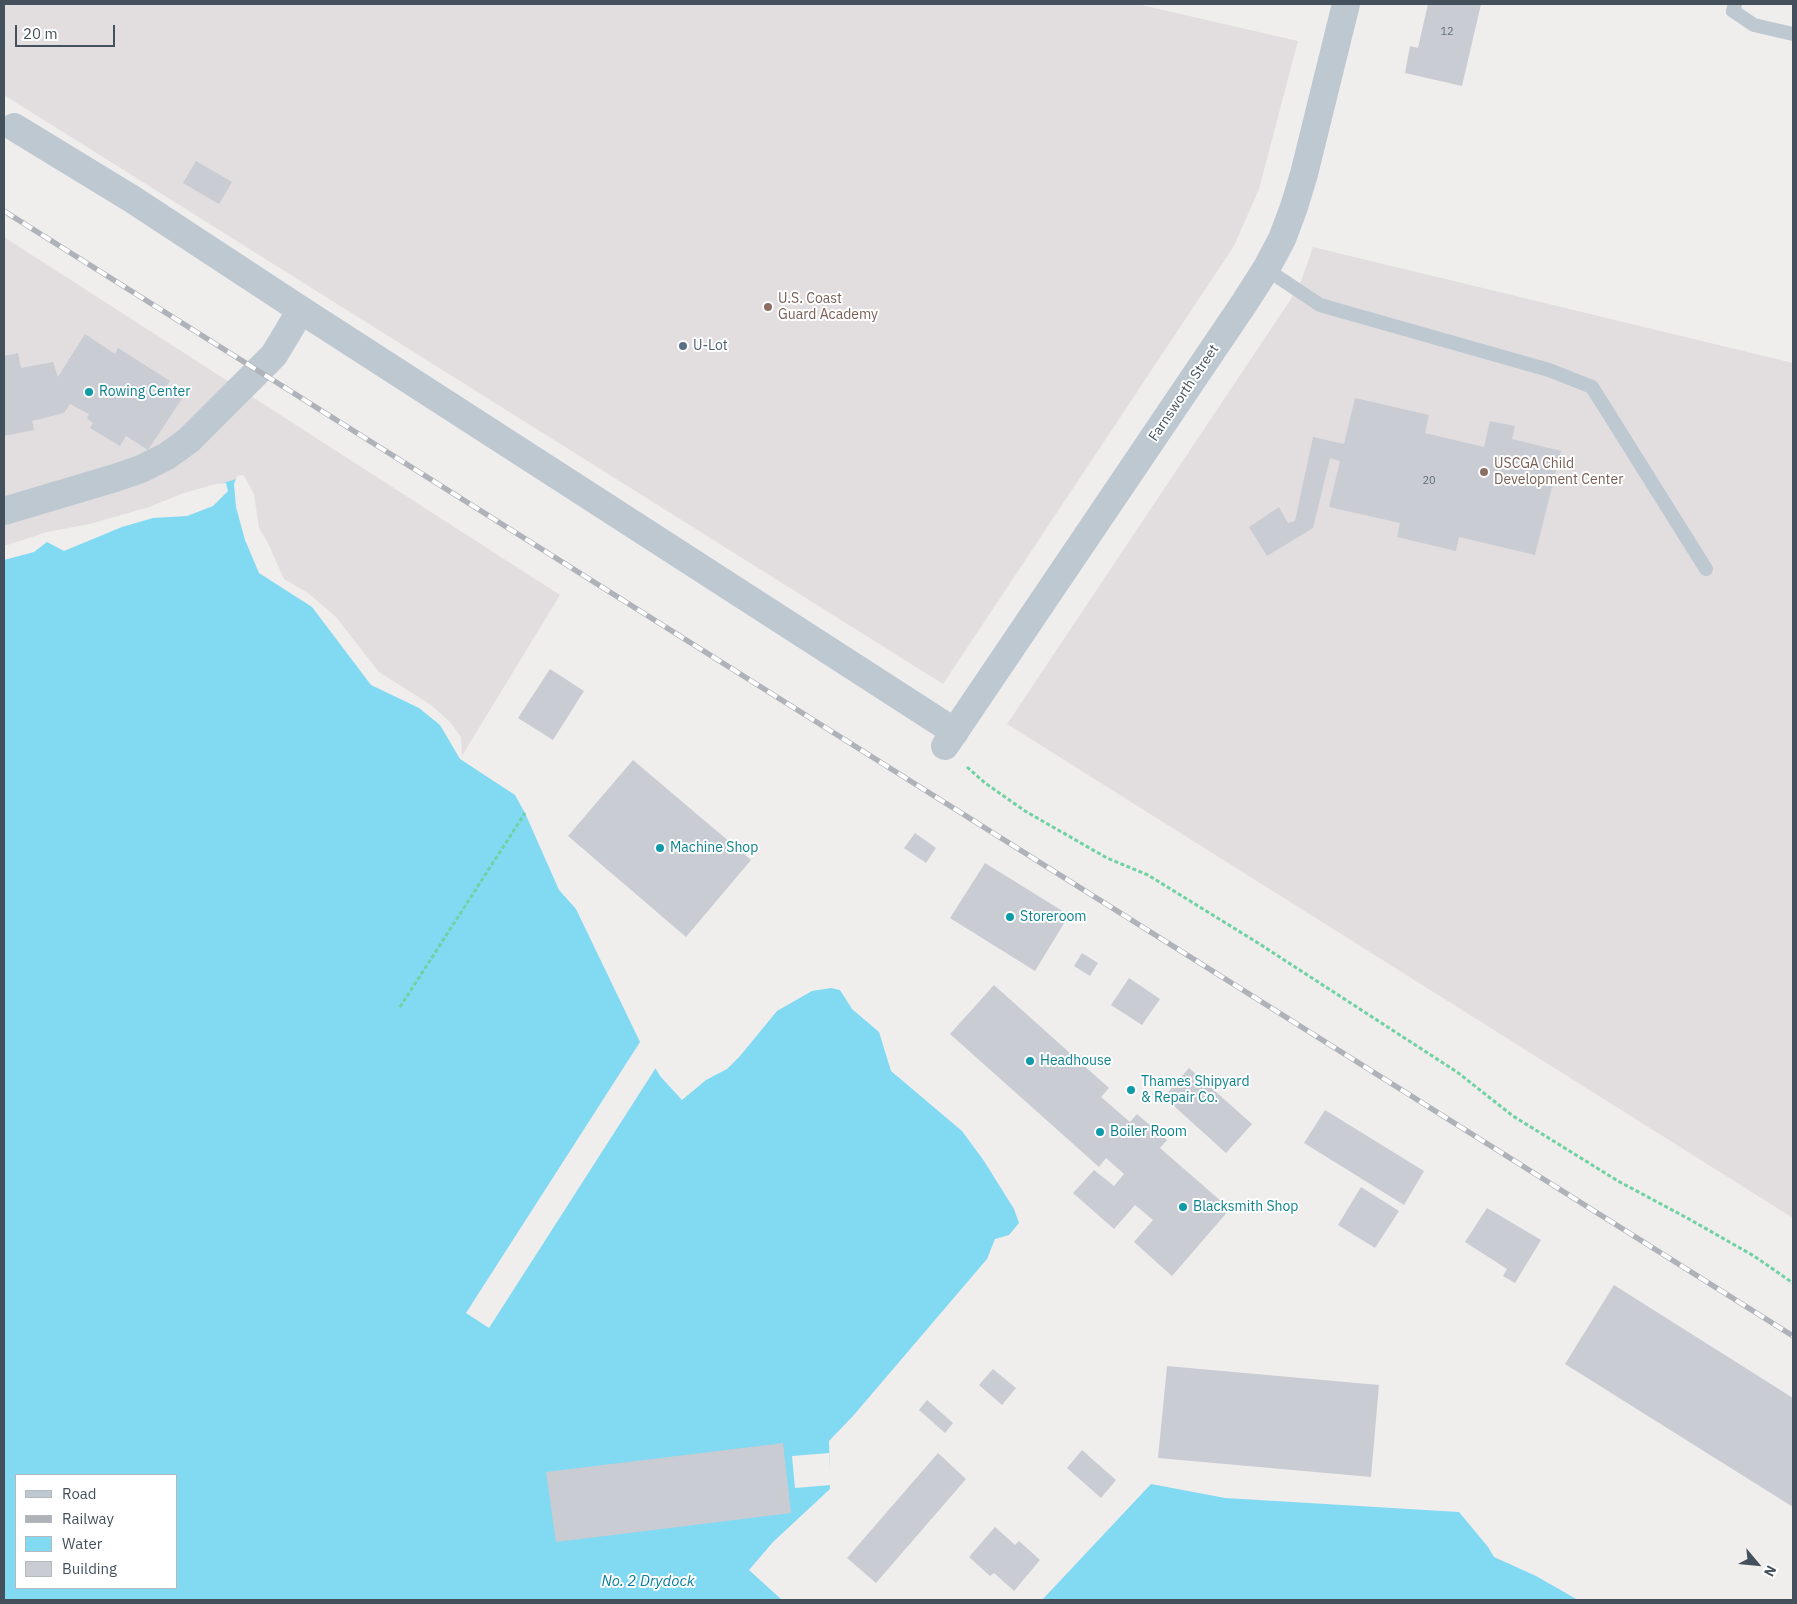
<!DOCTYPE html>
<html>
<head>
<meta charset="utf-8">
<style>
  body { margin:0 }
  #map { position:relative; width:1797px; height:1604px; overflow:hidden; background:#f0eded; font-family:"IBM Plex Sans",sans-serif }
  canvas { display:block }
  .frame { position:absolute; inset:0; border:5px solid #44515c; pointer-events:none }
  .legend { position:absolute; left:15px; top:1474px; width:162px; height:115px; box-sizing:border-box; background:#fff; border:1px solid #b4b9be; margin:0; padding:6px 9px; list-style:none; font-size:15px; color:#44515c }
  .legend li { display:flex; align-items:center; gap:10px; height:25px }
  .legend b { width:25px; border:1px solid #b4b9be }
  .north { position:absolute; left:1732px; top:1539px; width:50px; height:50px; -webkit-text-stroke:4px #fff; paint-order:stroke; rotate:118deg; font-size:14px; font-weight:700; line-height:20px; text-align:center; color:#44515c }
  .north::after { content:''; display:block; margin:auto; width:18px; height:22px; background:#44515c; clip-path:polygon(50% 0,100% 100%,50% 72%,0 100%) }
  .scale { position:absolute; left:15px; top:25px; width:100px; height:22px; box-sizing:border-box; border:2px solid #44515c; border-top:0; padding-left:6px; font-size:15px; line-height:18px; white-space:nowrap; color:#44515c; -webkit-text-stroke:4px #fff; paint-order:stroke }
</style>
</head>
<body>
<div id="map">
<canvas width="1797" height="1604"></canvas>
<div class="frame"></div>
<ul class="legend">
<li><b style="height:6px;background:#bdc8d1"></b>Road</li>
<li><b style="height:6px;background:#afb3b9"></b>Railway</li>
<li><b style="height:14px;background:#82d9f2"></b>Water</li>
<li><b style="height:14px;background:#c9ccd3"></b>Building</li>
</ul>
<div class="north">N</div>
<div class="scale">20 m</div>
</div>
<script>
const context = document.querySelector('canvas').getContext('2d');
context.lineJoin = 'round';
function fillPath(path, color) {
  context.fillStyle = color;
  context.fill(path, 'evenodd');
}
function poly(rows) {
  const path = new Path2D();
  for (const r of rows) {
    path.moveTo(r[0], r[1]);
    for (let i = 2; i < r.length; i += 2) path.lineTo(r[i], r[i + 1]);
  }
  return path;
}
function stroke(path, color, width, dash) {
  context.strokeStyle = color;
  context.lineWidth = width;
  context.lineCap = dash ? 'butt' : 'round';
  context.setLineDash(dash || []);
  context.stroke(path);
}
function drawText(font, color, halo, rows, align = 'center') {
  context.font = font + ' "IBM Plex Sans",sans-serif';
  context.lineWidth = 4;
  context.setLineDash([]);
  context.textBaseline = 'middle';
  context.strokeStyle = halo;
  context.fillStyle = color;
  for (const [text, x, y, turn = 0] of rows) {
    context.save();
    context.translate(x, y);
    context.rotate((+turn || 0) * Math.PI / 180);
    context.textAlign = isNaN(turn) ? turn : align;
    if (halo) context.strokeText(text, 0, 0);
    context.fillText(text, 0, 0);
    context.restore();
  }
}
fillPath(poly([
  [4,4,1137,4,1298,41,1259,189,1234,246,943,684,4,95],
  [4,237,560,595,460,759,377,674,282,581,215,487,150,509,4,549],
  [1313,247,1793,363,1793,1218,1007,724,1299,287]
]), '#e2dedf');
fillPath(poly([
  [242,477,252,497,259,529,282,581,307,595,377,674,459,738,460,759,515,795,525,813,559,890,576,909,640,1042,660,1076,682,1100,706,1080,727,1069,740,1056,777,1011,812,991,831,988,840,990,852,1009,879,1032,891,1071,962,1131,984,1161,1014,1209,1019,1223,1009,1235,995,1239,987,1259,853,1416,829,1441,830,1489,773,1542,749,1570,782,1600,4,1600,4,549,91,526],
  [16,1475,176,1475,176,1588,16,1588],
  [1151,1484,1225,1498,1459,1512,1488,1547,1494,1557,1536,1576,1578,1600,1042,1600]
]), '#82d9f2');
fillPath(poly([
  [241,475,244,476,254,494,259,528,267,541,284,579,308,593,336,617,379,672,431,705,450,722,461,737,462,756,460,759,440,725,419,708,371,685,312,607,259,573,245,540,236,507,234,484,237,476],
  [226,483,228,491,213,506,187,516,153,518,122,527,64,551,47,542,34,552,4,560,4,546,47,532,90,524,149,507,184,493,216,484],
  [640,1042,645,1045,657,1066,489,1328,466,1313],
  [829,1453,831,1485,795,1488,792,1456]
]), '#f0eded');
fillPath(poly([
  [1428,4,1481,4,1462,86,1405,73,1410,46,1418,48],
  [196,161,232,182,219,204,183,183],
  [85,334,115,354,118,348,170,381,166,387,183,397,148,450,126,436,120,446,90,428,93,423,87,418,89,414,70,404,64,413,32,421,34,430,4,436,4,356,18,353,21,368,53,362,58,377],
  [1355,398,1429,415,1425,433,1484,447,1490,421,1515,426,1512,439,1561,451,1535,555,1459,537,1456,551,1397,537,1400,523,1329,507,1340,461,1330,458,1313,528,1267,556,1249,527,1279,507,1288,523,1295,521,1313,437,1344,444],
  [550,669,584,691,553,740,518,718],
  [633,760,751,860,686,937,568,836],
  [915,833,936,848,926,863,904,848],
  [985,863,1069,915,1035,971,950,918],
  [1082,953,1098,963,1090,976,1074,966],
  [1129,978,1160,999,1142,1025,1111,1005],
  [994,985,1109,1088,1101,1097,1130,1122,1137,1114,1167,1140,1160,1148,1230,1209,1172,1276,1134,1242,1153,1220,1135,1205,1114,1229,1073,1193,1094,1170,1114,1186,1124,1174,1106,1158,1099,1167,950,1034],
  [1189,1068,1252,1124,1226,1153,1164,1097],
  [1325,1110,1424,1171,1404,1205,1304,1143],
  [1361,1187,1399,1211,1375,1248,1338,1225],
  [1487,1208,1541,1240,1515,1283,1503,1276,1507,1269,1465,1242],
  [1614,1285,1793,1398,1793,1507,1565,1364],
  [1167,1366,1379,1385,1371,1477,1158,1458],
  [993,1369,1016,1388,1002,1405,979,1385],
  [927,1400,953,1423,945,1433,919,1410],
  [783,1443,791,1513,556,1542,546,1472],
  [1082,1450,1116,1480,1101,1498,1067,1468],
  [938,1453,966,1479,876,1583,847,1558],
  [995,1527,1015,1545,1019,1541,1040,1560,1014,1591,994,1573,990,1576,969,1557]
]), '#c9ccd3');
stroke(poly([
  [967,767,985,783,1025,811,1107,858,1148,875,1258,943,1457,1072,1513,1116,1618,1181,1689,1219,1754,1256,1793,1283],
  [400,1007,525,813]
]), '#6ed2a2', 3, [4, 2.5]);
stroke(poly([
  [1735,4,1733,11,1754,25,1793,34],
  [1266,269,1320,305,1549,370,1592,387,1706,569]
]), '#bdc8d1', 14);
stroke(poly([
  [14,127,132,199,301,310,955,732],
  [4,511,115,478,141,469,167,456,189,440,274,355,301,310],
  [945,746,1245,302,1266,269,1282,239,1294,207,1304,174,1346,4]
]), '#bdc8d1', 28);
const rail = poly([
  [4,211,1793,1336]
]);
stroke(rail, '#afb3b9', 5.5);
stroke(rail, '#fff', 4, [11]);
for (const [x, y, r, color] of [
  [768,307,5,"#8d6e63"],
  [683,346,5,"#5c6f8a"],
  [89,392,5,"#0f9aa8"],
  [1484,472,5,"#8d6e63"],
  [660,848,5,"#0f9aa8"],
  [1010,917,5,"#0f9aa8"],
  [1030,1061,5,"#0f9aa8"],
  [1131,1090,5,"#0f9aa8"],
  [1100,1132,5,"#0f9aa8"],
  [1183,1207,5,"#0f9aa8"]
]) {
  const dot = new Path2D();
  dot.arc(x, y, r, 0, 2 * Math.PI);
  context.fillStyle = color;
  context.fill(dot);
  stroke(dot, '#fff', 2);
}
drawText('11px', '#65707a', null, [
  ["12",1447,32],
  ["20",1429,481]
]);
drawText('14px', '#785e54', '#fff', [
  ["U.S. Coast",778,299],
  ["Guard Academy",778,315],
  ["USCGA Child",1494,464],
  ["Development Center",1494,480]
], 'left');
drawText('14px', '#4e5e75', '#fff', [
  ["U-Lot",693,346]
], 'left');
drawText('14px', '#0d838f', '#fff', [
  ["Rowing Center",99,392],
  ["Machine Shop",670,848],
  ["Storeroom",1020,917],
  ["Headhouse",1040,1061],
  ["Thames Shipyard",1141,1082],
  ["& Repair Co.",1141,1098],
  ["Boiler Room",1110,1132],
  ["Blacksmith Shop",1193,1207]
], 'left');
drawText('14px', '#44515c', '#fff', [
  ["Farnsworth Street",1184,393,-56]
]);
drawText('italic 15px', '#047fa1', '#fff', [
  ["No. 2 Drydock",648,1582]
]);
</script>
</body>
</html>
